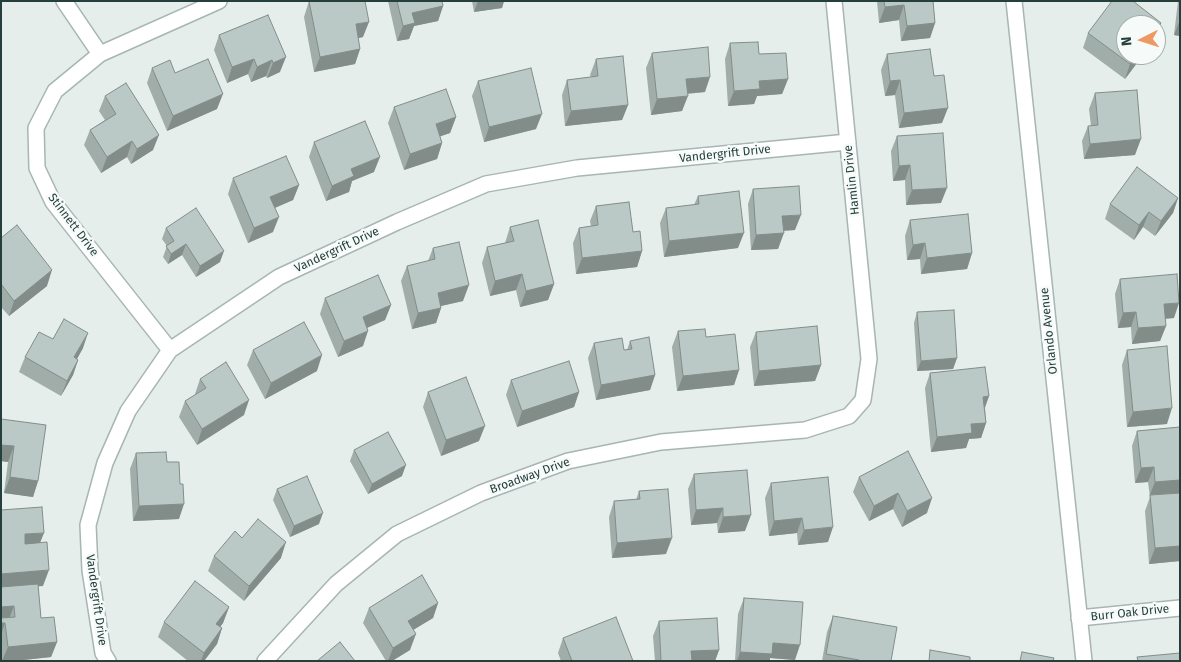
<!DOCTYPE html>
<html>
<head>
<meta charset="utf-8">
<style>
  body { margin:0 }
  #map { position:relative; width:1181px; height:662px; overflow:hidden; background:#e5eeeb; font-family:"Fira Sans",sans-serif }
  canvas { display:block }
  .frame { position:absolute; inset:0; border:2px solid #243f3c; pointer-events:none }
  .north { position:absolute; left:1116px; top:15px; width:50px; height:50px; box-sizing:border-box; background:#f6faf8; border:1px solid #a2afad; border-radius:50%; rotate:265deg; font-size:14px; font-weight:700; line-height:20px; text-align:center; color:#243f3c }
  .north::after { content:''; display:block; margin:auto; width:18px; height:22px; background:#ee9963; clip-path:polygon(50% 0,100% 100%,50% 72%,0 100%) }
</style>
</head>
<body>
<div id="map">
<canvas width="1181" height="662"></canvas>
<div class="frame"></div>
<div class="north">N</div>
</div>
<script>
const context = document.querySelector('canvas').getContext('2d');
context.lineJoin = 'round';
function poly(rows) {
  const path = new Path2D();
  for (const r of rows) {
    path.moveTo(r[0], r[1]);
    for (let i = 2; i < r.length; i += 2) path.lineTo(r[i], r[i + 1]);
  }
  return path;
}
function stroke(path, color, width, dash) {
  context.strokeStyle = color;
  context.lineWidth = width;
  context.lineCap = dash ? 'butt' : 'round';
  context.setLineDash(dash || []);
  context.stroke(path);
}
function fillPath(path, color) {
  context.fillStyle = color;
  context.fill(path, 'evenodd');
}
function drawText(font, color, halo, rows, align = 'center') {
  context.font = font + ' "Fira Sans",sans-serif';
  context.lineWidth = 5;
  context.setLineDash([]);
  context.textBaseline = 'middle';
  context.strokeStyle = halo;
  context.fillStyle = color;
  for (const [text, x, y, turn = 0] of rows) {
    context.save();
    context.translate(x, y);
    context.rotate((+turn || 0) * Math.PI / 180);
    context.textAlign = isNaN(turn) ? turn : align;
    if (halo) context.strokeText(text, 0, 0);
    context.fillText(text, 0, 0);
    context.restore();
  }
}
const minor = poly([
  [64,1,100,54],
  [170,350,53,202,37,168,36,128,55,91,100,54,219,1],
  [1079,618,1180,608],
  [108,661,103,653,90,570,88,525,105,463,128,411,170,350,279,277,397,222,486,184,577,168,848,142],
  [265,661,336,584,397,534,481,493,568,461,661,442,805,430,849,416,863,400,869,359,834,1]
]);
const tertiary = poly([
  [1014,1,1084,661]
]);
stroke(minor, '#a7b6b3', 18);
stroke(tertiary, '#a7b6b3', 18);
stroke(minor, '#fff', 15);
stroke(tertiary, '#fff', 15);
fillPath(poly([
  [309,1,363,37,358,38,360,49,355,64,314,72,304,17],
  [388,1,442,1,443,6,438,21,414,26,409,39,397,41],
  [472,1,504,1,502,8,474,12],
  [877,1,933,1,935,23,930,38,901,41,899,20,879,23],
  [1178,1,1180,1,1180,36,1174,35],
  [268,15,280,72,267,78,266,76,251,82,248,74,227,83,214,50,219,35],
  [1161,23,1156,36,1156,25,1126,55,1143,55,1125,79,1083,48,1088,33],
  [730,43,759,54,788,79,782,94,757,96,754,104,728,106,725,59],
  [652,53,705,92,687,94,682,111,651,115,646,68],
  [887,54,934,76,942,123,899,128,895,95,885,96,881,70],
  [596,59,628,105,622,120,565,126,562,95,567,80,591,77,590,75],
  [152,68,217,109,167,131,147,83],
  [478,81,536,129,484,142,472,96],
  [1095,93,1135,155,1084,159,1082,141,1088,126,1091,126,1089,109],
  [105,96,153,150,131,164,127,157,101,173,84,145,90,130,105,120,99,111],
  [394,107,456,117,450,133,440,136,442,143,437,159,404,170,388,123],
  [897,136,941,203,906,205,905,180,893,181,891,151],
  [314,142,374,172,352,181,349,192,326,201,309,157],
  [233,178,299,185,293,200,275,208,273,232,248,243,228,194],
  [753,189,795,230,783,231,778,249,751,250,748,204],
  [698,196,738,248,664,257,660,223,666,208,694,205],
  [1178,198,1173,213,1155,236,1143,227,1134,240,1105,219,1110,204],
  [596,206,633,232,642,251,637,267,576,274,573,243,579,228,591,226,590,221],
  [910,220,972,253,967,269,921,274,920,259,907,260,905,236],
  [510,227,554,284,548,300,520,307,516,290,490,296,482,263,487,247,505,243],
  [166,228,220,262,196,277,182,255,168,264,163,257,167,246,162,239],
  [1,238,47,286,9,316,1,307],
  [433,248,463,301,441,306,441,308,436,323,412,329,401,281,407,266,428,261],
  [1120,279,1174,318,1165,319,1166,326,1160,341,1132,344,1131,327,1118,328,1115,294],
  [325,298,391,305,385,320,367,328,363,346,338,357,320,314],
  [917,312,957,358,953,369,917,371,914,323],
  [678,331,706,337,739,370,734,385,677,391,672,347],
  [756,332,821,365,815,381,754,386,750,347],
  [53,339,83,348,77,359,78,360,73,375,61,396,19,372,25,357],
  [630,341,655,375,650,390,596,400,588,358,594,343,624,350,627,350],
  [253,350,317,371,265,399,247,365],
  [1127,350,1167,424,1127,427,1122,365],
  [930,373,989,396,985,408,986,423,981,438,969,439,966,448,931,452,925,388],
  [200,379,244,415,197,445,179,417,185,401,195,395,195,394],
  [511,380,579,392,574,407,517,427,506,395],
  [428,392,479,441,441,456,423,407],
  [1,419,38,481,33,497,4,493,8,462,1,461],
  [1180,427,1180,561,1149,564,1145,511,1150,497,1148,482,1135,483,1132,446,1137,431],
  [354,450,402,476,368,494,350,461],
  [908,451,927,513,902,527,893,509,869,521,853,492,859,477],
  [136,453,167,462,180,484,179,519,133,521,130,469],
  [694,474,745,531,718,533,717,523,691,525,688,489],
  [771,483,828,542,798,545,797,533,769,536,765,498],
  [277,489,319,524,290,537,273,500],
  [639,491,666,554,612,558,609,517,614,501,636,500],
  [1,510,40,543,43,586,38,586,41,618,57,642,51,657,14,661,2,661],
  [242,538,281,558,244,601,208,571,214,556],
  [744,598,795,660,770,658,770,661,735,661,738,614],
  [438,603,433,618,413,630,410,650,392,661,386,661,363,623,369,608],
  [229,607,223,623,220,627,222,628,217,644,204,661,188,661,158,637,164,622],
  [833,616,891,661,822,661,827,632],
  [659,621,719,650,715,661,655,661,653,636],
  [563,638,633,661,561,661,558,653]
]), '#a0ada9');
fillPath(poly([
  [478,1,504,1,502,8,474,12],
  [904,5,899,20,879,23,885,7],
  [443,6,438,21,414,26,409,39,397,41,403,26,412,13],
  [1180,20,1180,36,1174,35],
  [369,22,363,37,350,40,356,24],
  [935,23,930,38,901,41,907,26],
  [1161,23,1156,36,1156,29],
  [360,49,355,64,314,72,320,57],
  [1137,55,1143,55,1125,79,1130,64],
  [286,57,280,72,267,78,273,63],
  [254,59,248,74,227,83,232,67],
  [272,60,266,76,251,82,257,67],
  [710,77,705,92,680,94,686,79],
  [788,79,782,94,757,96,754,104,728,106,734,91,759,81],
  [900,80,895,95,885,96,890,81],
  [223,94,217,109,167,131,173,116],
  [688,96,682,111,651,115,657,99],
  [628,105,622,120,565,126,571,111],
  [948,108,942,123,899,128,904,113],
  [542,114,536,129,484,142,489,127],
  [456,117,450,133,430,140,436,124],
  [159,135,153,150,131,164,137,149],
  [1141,139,1135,155,1084,159,1090,144],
  [132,141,127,157,101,173,107,157],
  [442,143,437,159,404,170,410,154],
  [380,157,374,172,352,181,349,192,326,201,332,186,351,169],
  [910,165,905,180,893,181,899,166],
  [299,185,293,200,265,212,270,197],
  [947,188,941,203,906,205,912,190],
  [1178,198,1173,213,1155,236,1161,221],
  [1149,212,1143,227,1134,240,1139,225],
  [801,215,795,230,777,231,782,216],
  [279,217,273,232,248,243,254,228],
  [744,233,738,248,664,257,669,241],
  [784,233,778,249,751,250,756,235],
  [925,243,920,259,907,260,913,245],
  [186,244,182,255,168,264,171,254],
  [224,251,220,262,196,277,200,266],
  [642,251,637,267,576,274,582,258],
  [972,253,967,269,921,274,927,258],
  [52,270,47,286,9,316,14,301],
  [522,274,516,290,490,296,495,281],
  [554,284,548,300,520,307,526,291],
  [469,285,463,301,432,308,438,293],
  [1179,303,1174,318,1158,319,1164,304],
  [391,305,385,320,357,332,363,317],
  [441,308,436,323,412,329,418,313],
  [1136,312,1131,327,1118,328,1123,313],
  [1166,326,1160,341,1132,344,1138,328],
  [368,331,363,346,338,357,344,341],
  [88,333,83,348,69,373,74,357],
  [322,355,317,371,265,399,271,383],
  [957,358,953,369,917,371,921,361],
  [78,360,73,375,61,396,67,381],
  [821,365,815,381,754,386,759,371],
  [739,370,734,385,677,391,683,376],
  [655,375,650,390,596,400,601,385],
  [579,392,574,407,517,427,522,411],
  [989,396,983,412,983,397],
  [249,400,244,415,197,445,202,429],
  [1172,408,1167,424,1127,427,1133,412],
  [986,423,981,438,969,439,966,448,931,452,937,437,971,424],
  [485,426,479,441,441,456,446,440],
  [1,445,14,446,8,462,1,461],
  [406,465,402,476,368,494,372,484],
  [1154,467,1148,482,1135,483,1141,468],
  [10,477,38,481,33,497,4,493],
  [1180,480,1180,494,1150,495,1149,497,1155,482],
  [898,493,893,509,869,521,874,506],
  [932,498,927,513,902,527,907,511],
  [184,504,179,519,133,521,139,506],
  [723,508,717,523,691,525,696,510],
  [323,513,319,524,290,537,294,526],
  [751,515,745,531,718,533,723,517],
  [802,518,797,533,769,536,774,521],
  [833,527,828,542,798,545,804,530],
  [44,533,38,548,19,550,25,534],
  [672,538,666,554,612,558,617,543],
  [286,542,281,558,244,601,249,586],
  [1180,546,1180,561,1149,564,1155,548],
  [49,570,43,586,1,589,1,574],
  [438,603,433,618,403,636,408,621],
  [14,606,8,621,1,622,1,607],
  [229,607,223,623,211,639,216,624],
  [1,623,5,623,1,635],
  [222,628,217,644,204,661,201,661,204,653],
  [416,634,410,650,392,661,388,661,393,648],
  [57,642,51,657,14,661,2,661,8,647],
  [773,643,800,645,795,660,770,658,770,661,737,661,740,652],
  [719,650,715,661,688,661,691,651]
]), '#828d8a');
const building = poly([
  [309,1,365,1,369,22,356,24,360,49,320,57,309,1],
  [397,1,442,1,443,6,412,13,415,23,403,26,397,1],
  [884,1,933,1,935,23,907,26,904,5,885,7,884,1],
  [1112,1,1133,1,1161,23,1156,29,1156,25,1126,25,1126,55,1137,55,1130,64,1088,33,1112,1],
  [268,15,286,57,273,63,272,60,257,67,254,59,232,67,219,35,268,15],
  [758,42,759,54,786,53,788,79,759,81,760,89,734,91,730,43,758,42],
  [708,47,710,77,686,79,688,96,657,99,652,53,708,47],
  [930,49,934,76,944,75,948,108,904,113,900,80,890,81,887,54,930,49],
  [623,56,628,105,571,111,567,80,598,76,596,59,623,56],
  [208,59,223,94,173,116,152,68,170,60,175,73,208,59],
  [531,68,542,114,489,127,478,81,531,68],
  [126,83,159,135,137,149,132,141,107,157,90,130,116,114,105,96,126,83],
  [446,89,456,117,436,124,442,143,410,154,394,107,446,89],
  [1137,90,1141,139,1090,144,1088,126,1098,125,1095,93,1137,90],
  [365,121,380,157,351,169,354,176,332,186,314,142,365,121],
  [943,133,947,188,912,190,910,165,899,166,897,136,943,133],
  [286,156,299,185,270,197,279,217,254,228,233,178,286,156],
  [1137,167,1178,198,1161,221,1149,212,1139,225,1110,204,1137,167],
  [799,186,801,215,782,216,784,233,756,235,753,189,799,186],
  [739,191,744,233,669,241,666,208,699,204,698,196,739,191],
  [629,202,633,232,640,231,642,251,582,258,579,228,598,225,596,206,629,202],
  [196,208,224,251,200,266,186,244,171,254,166,246,174,241,166,228,196,208],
  [968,214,972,253,927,258,925,243,913,245,910,220,968,214],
  [538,220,554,284,526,291,522,274,495,281,487,247,514,241,510,227,538,220],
  [17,225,52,270,14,301,1,284,1,238,17,225],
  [459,242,469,285,438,293,441,308,418,313,407,266,435,259,433,248,459,242],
  [1177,274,1179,303,1164,304,1166,326,1138,328,1136,312,1123,313,1120,279,1177,274],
  [378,275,391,305,363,317,368,331,344,341,325,298,378,275],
  [954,310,957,358,921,361,917,312,954,310],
  [64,319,88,333,74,357,78,360,67,381,25,357,39,332,53,339,64,319],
  [304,322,322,355,271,383,253,350,304,322],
  [817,326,821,365,759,371,756,332,817,326],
  [705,329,706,337,735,334,739,370,683,376,678,331,705,329],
  [649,337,655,375,601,385,594,343,622,338,624,350,632,349,630,341,649,337],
  [1167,346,1172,408,1133,412,1127,350,1167,346],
  [569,361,579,392,522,411,511,380,569,361],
  [226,362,249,400,202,429,185,401,206,388,200,379,226,362],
  [985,367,989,396,983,397,986,423,971,424,972,433,937,437,930,373,985,367],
  [466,377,485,426,446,440,428,392,466,377],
  [1,419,46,425,38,481,10,477,14,446,1,445,1,419],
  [1180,427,1180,480,1155,482,1154,467,1141,468,1137,431,1180,427],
  [388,432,406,465,372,484,354,450,388,432],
  [908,451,932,498,907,511,898,493,874,506,859,477,908,451],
  [166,452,167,462,179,462,180,484,183,484,184,504,139,506,136,453,166,452],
  [747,470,751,515,723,517,723,508,696,510,694,474,747,470],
  [307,476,323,513,294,526,277,489,307,476],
  [828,477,833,527,804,530,802,518,774,521,771,483,828,477],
  [668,489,672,538,617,543,614,501,640,499,639,491,668,489],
  [1180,493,1180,546,1155,548,1150,495,1180,493],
  [42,507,44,533,25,534,25,544,47,542,49,570,1,574,1,510,42,507],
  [258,519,286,542,249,586,214,556,235,531,242,538,258,519],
  [422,575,438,603,408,621,416,634,393,648,369,608,422,575],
  [195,581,229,607,216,624,222,628,204,653,164,622,195,581],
  [38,584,41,618,54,617,57,642,8,647,5,623,1,623,1,618,15,617,14,606,1,607,1,587,38,584],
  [744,598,803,602,800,645,773,643,772,654,740,652,744,598],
  [833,616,897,627,891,661,859,661,859,660,826,654,833,616],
  [616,617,633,661,572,661,563,638,616,617],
  [717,618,719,650,691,651,692,661,661,661,659,621,717,618],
  [340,642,355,661,317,661,340,642],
  [930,650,970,657,970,661,929,661,930,650],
  [1022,652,1054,658,1053,661,1020,661,1022,652],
  [1180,653,1180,661,1138,661,1137,657,1180,653]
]);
fillPath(building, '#bac9c5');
stroke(building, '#828d8a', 1);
drawText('12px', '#243f3c', '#f6faf8', [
  ["Vandergrift Drive",725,154,-6],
  ["Hamlin Drive",852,180,-96],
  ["Stinnett Drive",73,225,53],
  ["Vandergrift Drive",337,250,-25],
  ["Orlando Avenue",1049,331,-96],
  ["Broadway Drive",530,476,-20],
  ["Vandergrift Drive",96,600,82],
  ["Burr Oak Drive",1130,613,-6]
]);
</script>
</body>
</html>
